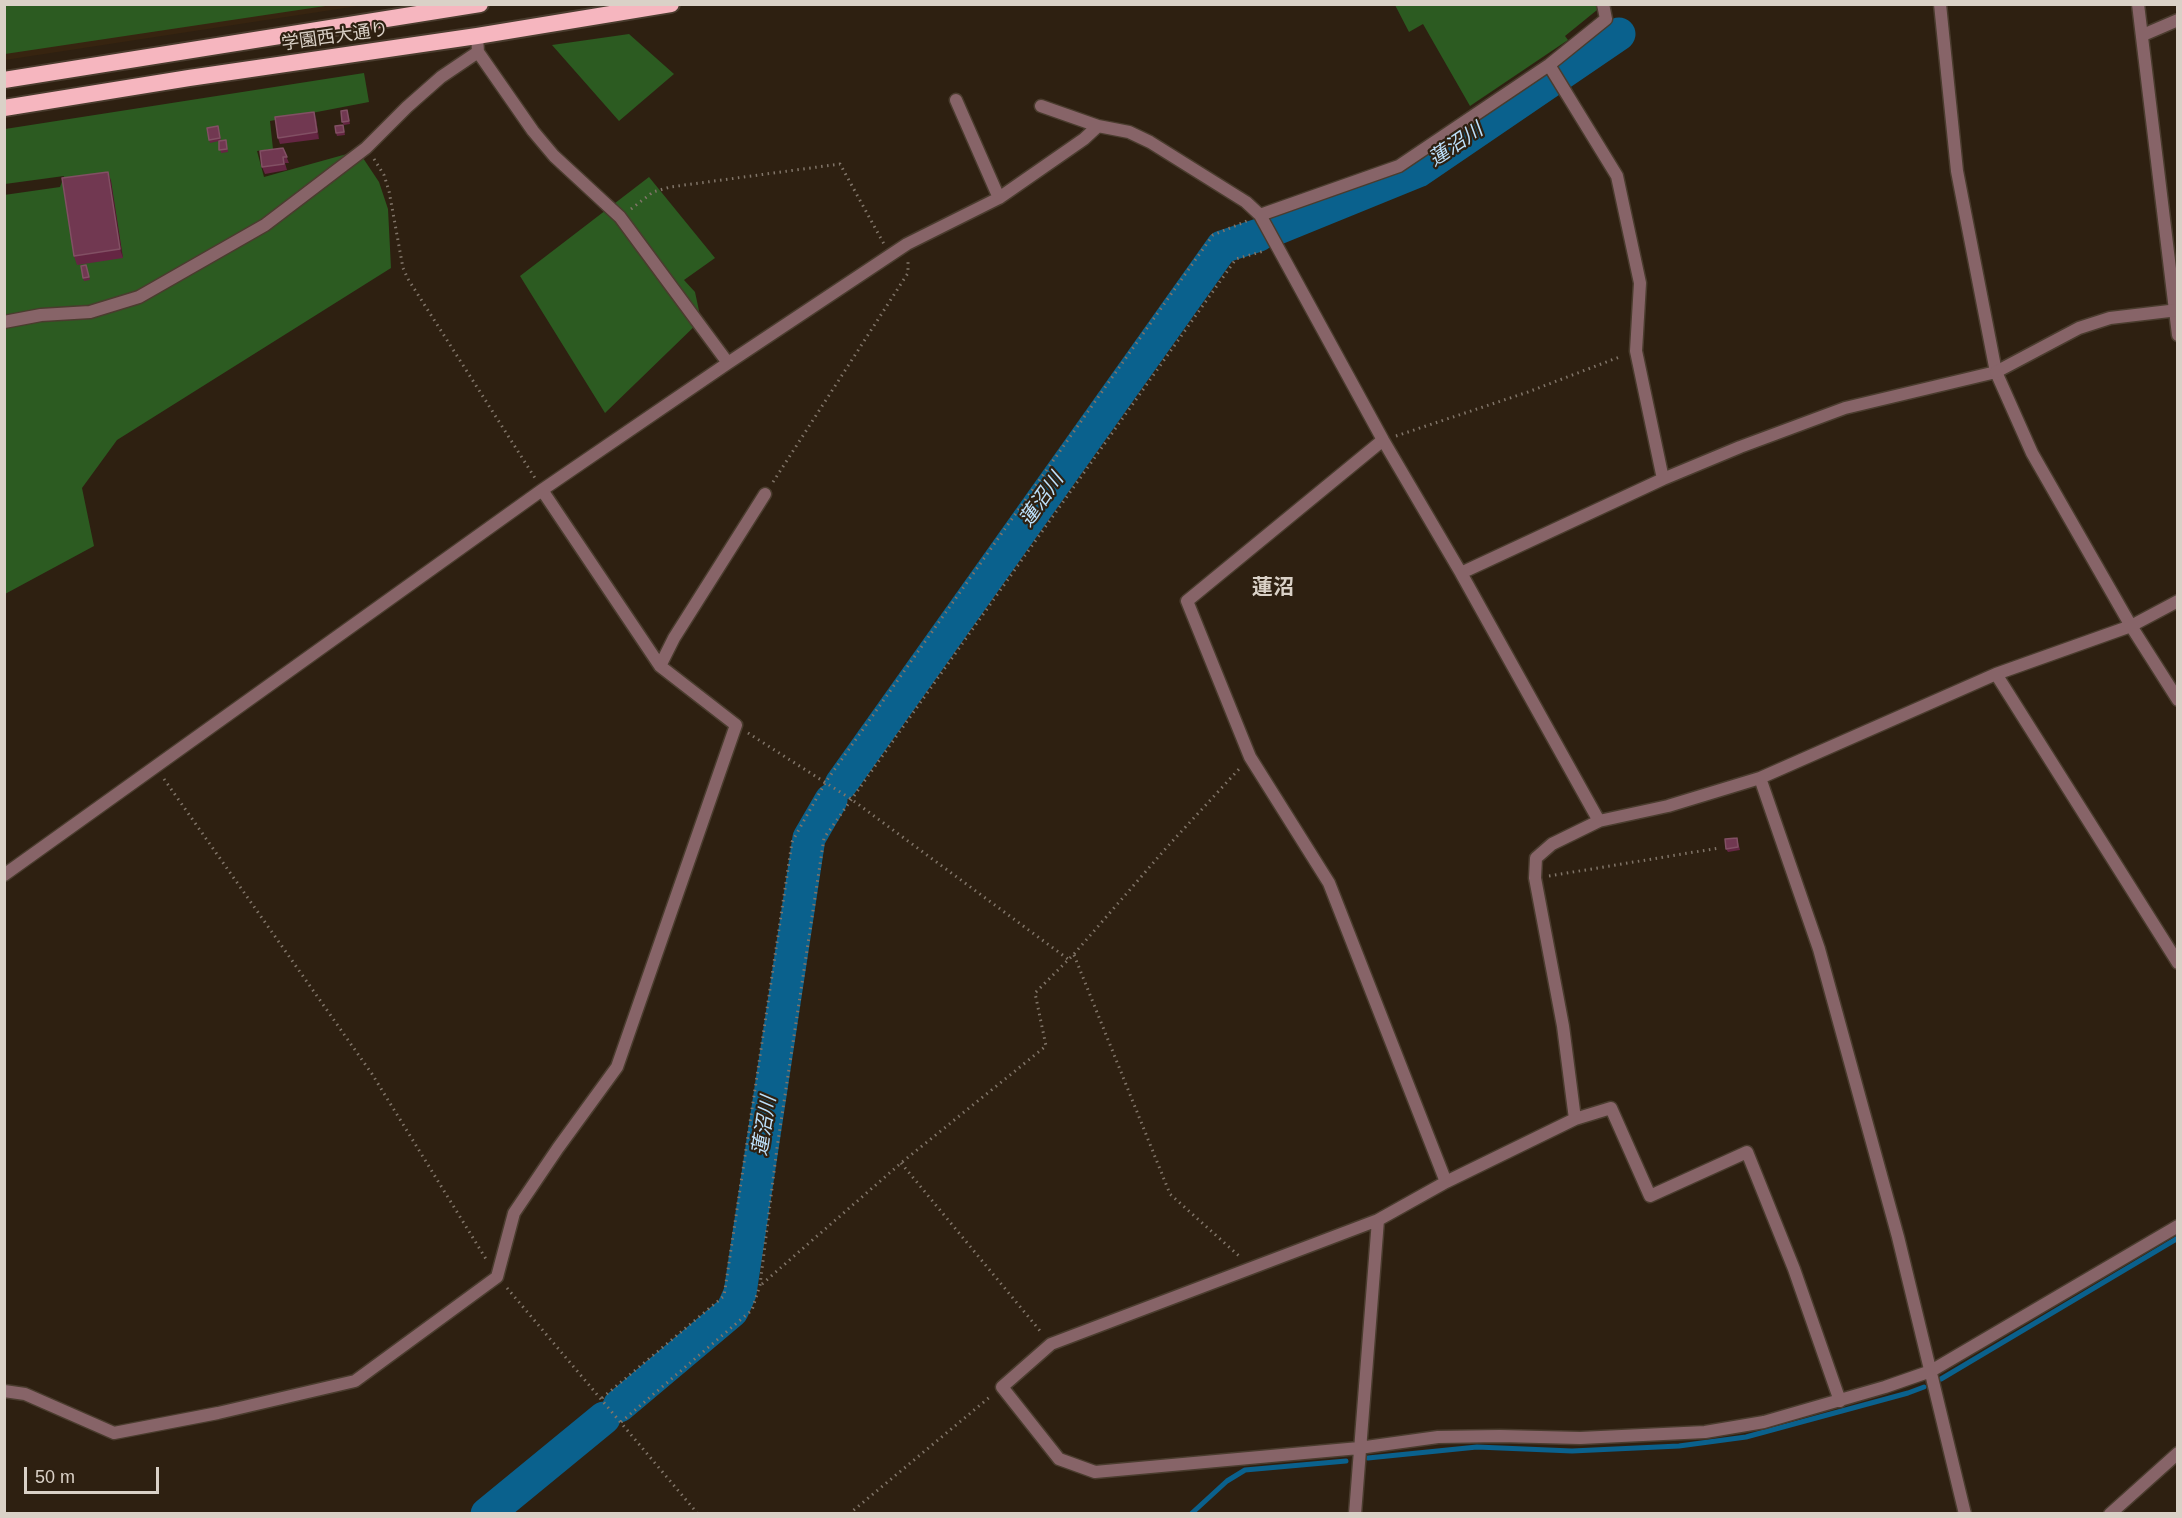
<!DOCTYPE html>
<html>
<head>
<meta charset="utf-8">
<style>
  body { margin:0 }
  #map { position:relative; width:2182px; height:1518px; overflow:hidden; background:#2e2011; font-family:Helvetica,sans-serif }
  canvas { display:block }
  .frame { position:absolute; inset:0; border:6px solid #dad1c7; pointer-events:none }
  .scale { position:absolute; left:24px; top:1467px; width:135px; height:27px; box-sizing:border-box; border:3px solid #dad1c7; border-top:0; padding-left:8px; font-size:18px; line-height:21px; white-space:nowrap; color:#dad1c7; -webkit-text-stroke:4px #2e2011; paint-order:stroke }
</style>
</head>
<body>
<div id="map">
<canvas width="2182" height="1518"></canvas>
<div class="frame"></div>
<div class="scale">50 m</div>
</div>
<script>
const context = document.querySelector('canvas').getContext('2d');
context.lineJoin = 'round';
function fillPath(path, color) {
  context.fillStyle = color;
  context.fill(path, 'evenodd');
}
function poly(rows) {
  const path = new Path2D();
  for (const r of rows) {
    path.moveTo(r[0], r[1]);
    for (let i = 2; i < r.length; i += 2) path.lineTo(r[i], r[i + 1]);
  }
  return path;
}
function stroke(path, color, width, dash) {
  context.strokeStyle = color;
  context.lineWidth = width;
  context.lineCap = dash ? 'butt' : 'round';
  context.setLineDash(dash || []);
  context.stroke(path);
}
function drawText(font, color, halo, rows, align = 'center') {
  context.font = font + ' Helvetica,"Noto Sans JP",sans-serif';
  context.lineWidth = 4.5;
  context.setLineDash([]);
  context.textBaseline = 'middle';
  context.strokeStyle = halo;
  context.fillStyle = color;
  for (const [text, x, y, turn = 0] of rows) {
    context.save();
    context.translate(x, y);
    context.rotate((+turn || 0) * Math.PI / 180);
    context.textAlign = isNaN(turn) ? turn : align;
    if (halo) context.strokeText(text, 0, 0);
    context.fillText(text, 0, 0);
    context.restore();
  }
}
fillPath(poly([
  [5,5,364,5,5,60]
]), '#372410');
fillPath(poly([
  [5,4,332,4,332,5,5,54],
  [1596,4,1597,10,1565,36,1568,40,1470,106,1423,24,1409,32,1395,5],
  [629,34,674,74,619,121,552,45],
  [364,73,369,102,270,121,273,149,257,151,264,177,354,152,361,155,379,182,388,209,391,268,117,440,82,488,94,546,5,594,4,195,60,187,64,176,5,184,5,129],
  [649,177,715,258,684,280,695,292,701,320,605,413,520,276]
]), '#2c5b21');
stroke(poly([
  [1941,1379,2178,1238],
  [1368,1458,1477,1447,1572,1451,1679,1446,1746,1437,1908,1393,1924,1387],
  [1191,1514,1227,1481,1245,1470,1346,1461]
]), '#0a618d', 5);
stroke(poly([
  [1278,228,1418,171,1619,34],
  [841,784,1222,247,1259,235],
  [619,1406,732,1311,740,1293,809,838,831,800],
  [487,1514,604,1418]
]), '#0a618d', 33);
const minor = poly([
  [2138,4,2178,335],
  [2143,35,2178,20],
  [478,52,533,131,554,156,620,217,728,363],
  [1549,65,1617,176,1640,283,1636,351,1663,479],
  [956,100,999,198],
  [1041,106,1098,126,1129,132,1150,142,1246,202,1260,215,1383,440,1461,573,1663,479,1740,447,1845,408,1996,372],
  [1260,215,1399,166,1549,65,1606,19,1603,4],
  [4,322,41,315,90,312,139,297,265,225,366,148,407,107,441,77,478,52,477,36],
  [1383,440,1187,601,1250,757,1329,883,1446,1182],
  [1461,573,1599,821,1668,806,1760,778,1996,674,2131,626,2032,453,1996,372,1957,171,1940,4],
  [2178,601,2131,626,2178,700],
  [660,666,674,638,765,494],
  [1996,674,2178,963],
  [1760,778,1819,949,1898,1237,1965,1514],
  [4,875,542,490,728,363,907,244,999,198,1084,139,1098,126],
  [1575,1119,1611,1108,1650,1196,1747,1152,1794,1269,1840,1401],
  [1378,1220,1051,1344,1002,1387,1059,1459,1095,1472,1359,1448,1438,1437,1500,1436,1580,1438,1705,1432,1764,1422,1885,1387,1931,1371,2178,1226],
  [4,1391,25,1394,114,1433,218,1413,355,1381,497,1277,514,1213,558,1148,617,1067,736,725,660,666,542,490],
  [1355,1514,1378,1220,1446,1182,1575,1119,1563,1026,1535,878,1536,858,1552,844,1599,821]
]);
const tertiary = poly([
  [1996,372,2079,328,2110,318,2178,310],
  [2110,1514,2178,1453]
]);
const trunk = poly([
  [4,80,480,4],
  [4,108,189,78,477,36,671,4]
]);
stroke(minor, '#4a3c2e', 15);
stroke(tertiary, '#4a3c2e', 15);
stroke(trunk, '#4a3c2e', 20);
stroke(poly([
  [374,159,384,175,389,191,403,268,408,279,535,478],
  [631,209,653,192,670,187,840,164,884,244],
  [1396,436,1528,392,1622,356],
  [773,482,908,273,908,262],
  [748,733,851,799,1068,959],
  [164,779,372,1074,486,1259],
  [1549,876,1719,848],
  [1074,955,1170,1194,1239,1256],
  [901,1163,1041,1332],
  [762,1284,901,1163,1046,1046,1035,993,1074,954,1167,847,1240,768],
  [507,1288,698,1514],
  [602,1398,724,1296,792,842,825,783,1213,235,1247,221],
  [621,1422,752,1310,760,1285,777,1148,824,838,1236,259,1264,251],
  [849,1514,991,1396]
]), '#817569', 3, [1.5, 4.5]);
stroke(minor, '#876468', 12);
stroke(tertiary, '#876468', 12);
stroke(trunk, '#f6b6bf', 16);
fillPath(poly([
  [347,110,350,124,344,125,342,122],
  [316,118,319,139,280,144,278,138],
  [343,125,345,135,337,136,336,133],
  [218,126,221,141,226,140,228,152,221,153,219,141,210,143,209,140],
  [283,148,289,163,285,163,287,170,265,174,262,167],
  [108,172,111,181,123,258,77,265,74,256],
  [86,265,90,280,84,281,83,278],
  [1737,838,1740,850,1728,852,1726,849]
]), '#652643');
fillPath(poly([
  [314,112,316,118,319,139,317,132],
  [108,172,111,181,123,258,120,249]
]), '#4a1c29');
const building = poly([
  [347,110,349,121,342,122,341,111,347,110],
  [314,112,317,132,278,138,275,117,314,112],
  [343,125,344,132,336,133,335,126,343,125],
  [218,126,220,138,209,140,207,128,218,126],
  [226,140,227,149,219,150,219,141,226,140],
  [283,148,287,157,283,157,284,164,262,167,260,151,283,148],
  [108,172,120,249,74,256,62,178,108,172],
  [86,265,89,277,83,278,81,266,86,265],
  [1737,838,1738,847,1726,849,1725,839,1737,838]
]);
fillPath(building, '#713851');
stroke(building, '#825064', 1.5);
drawText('18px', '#dad1c7', '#2e2011', [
  ["学園西大通り",335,37,-8]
]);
drawText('italic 20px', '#bde1fc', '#2e2011', [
  ["蓮沼川",1456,145,-34],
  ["蓮沼川",1042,500,-55],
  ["蓮沼川",765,1126,-81]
]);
drawText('bold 21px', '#dad1c7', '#2e2011', [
  ["蓮沼",1273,588]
]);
</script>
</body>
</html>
